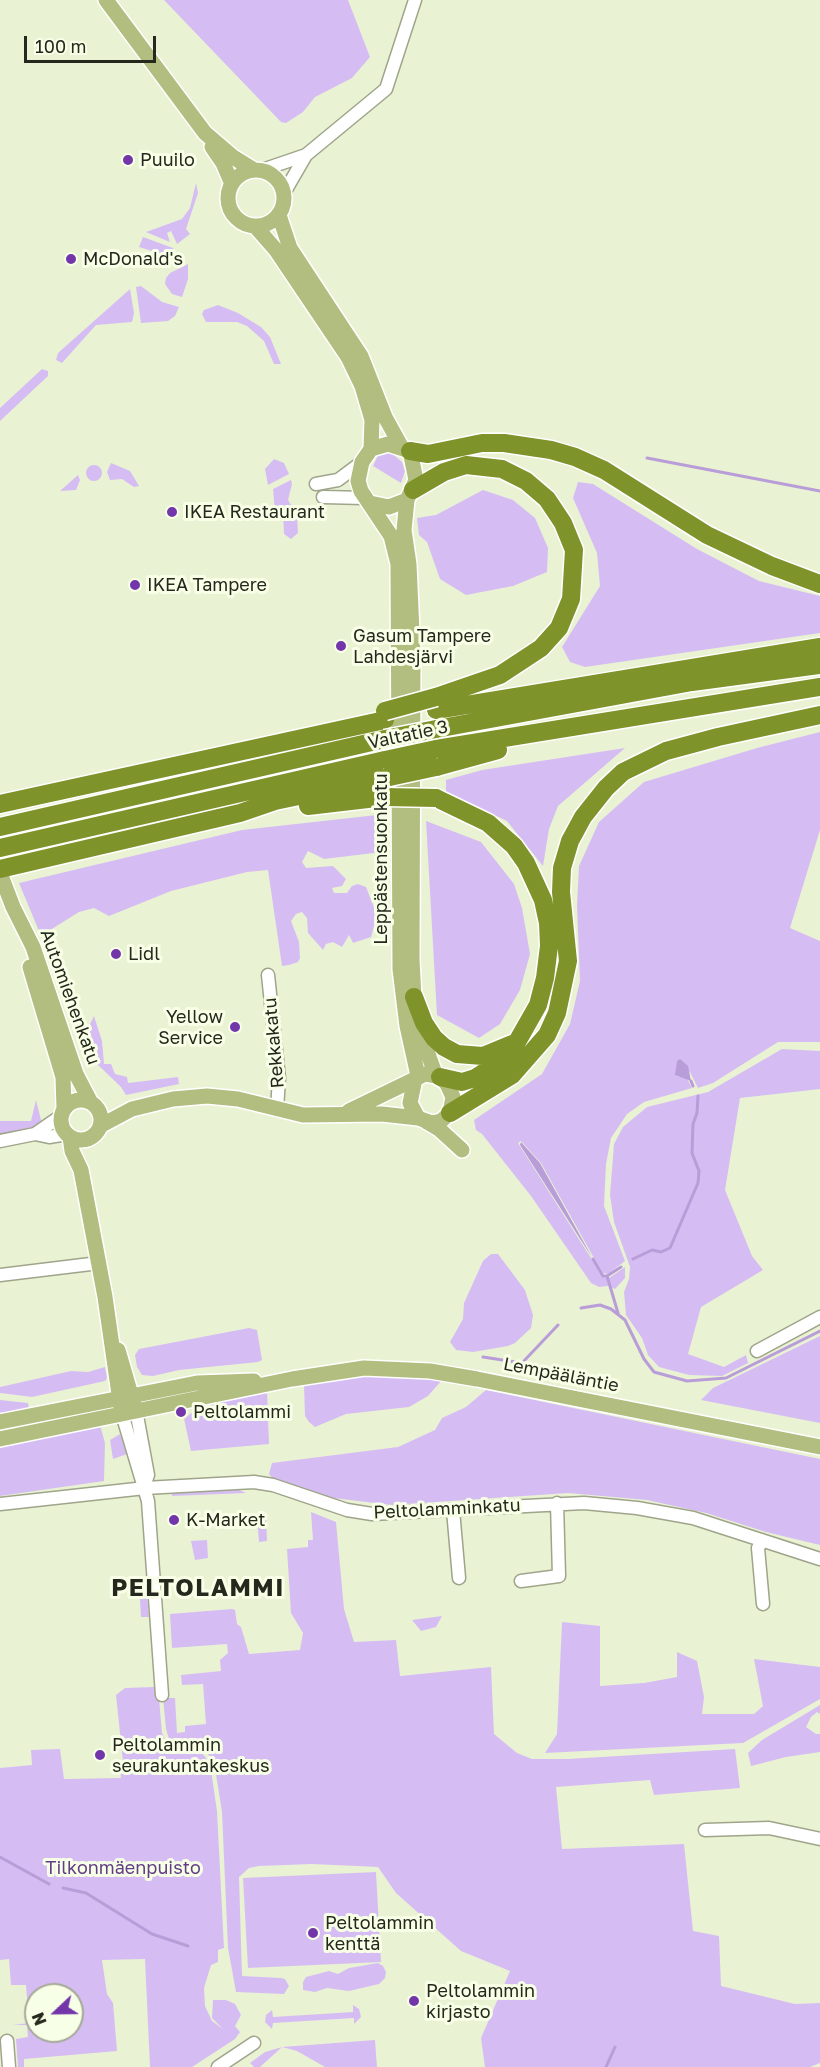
<!DOCTYPE html>
<html>
<head>
<meta charset="utf-8">
<style>
  body { margin:0 }
  #map { position:relative; width:820px; height:2067px; overflow:hidden; background:#eaf2d4; font-family:"Golos Text",sans-serif }
  canvas { display:block }
  .north { position:absolute; left:24px; top:1983px; width:60px; height:60px; box-sizing:border-box; background:#f8ffe7; border:2px solid #a4a996; border-radius:50%; rotate:248deg; font-size:16px; font-weight:700; line-height:24px; text-align:center; color:#25281d }
  .north::after { content:''; display:block; margin:auto; width:21px; height:27px; background:#7335aa; clip-path:polygon(50% 0,100% 100%,50% 72%,0 100%) }
  .scale { position:absolute; left:24px; top:36px; width:132px; height:27px; box-sizing:border-box; border:3px solid #25281d; border-top:0; padding-left:8px; font-size:18px; line-height:21px; white-space:nowrap; color:#25281d; -webkit-text-stroke:4px #f8ffe7; paint-order:stroke }
</style>
</head>
<body>
<div id="map">
<canvas width="820" height="2067"></canvas>
<div class="north">N</div>
<div class="scale">100 m</div>
</div>
<script>
const context = document.querySelector('canvas').getContext('2d');
context.lineJoin = 'round';
function fillPath(path, color) {
  context.fillStyle = color;
  context.fill(path, 'evenodd');
}
function poly(rows) {
  const path = new Path2D();
  for (const r of rows) {
    if (r.length === 3) {
      path.moveTo(r[0] + r[2], r[1]);
      path.arc(r[0], r[1], r[2], 0, 2 * Math.PI);
      continue;
    }
    path.moveTo(r[0], r[1]);
    for (let i = 2; i < r.length; i += 2) path.lineTo(r[i], r[i + 1]);
  }
  return path;
}
function stroke(path, color, width, dash) {
  context.strokeStyle = color;
  context.lineWidth = width;
  context.lineCap = dash ? 'butt' : 'round';
  context.setLineDash(dash || []);
  context.stroke(path);
}
function drawText(font, color, halo, rows, align = 'center') {
  context.font = font + ' "Golos Text",sans-serif';
  context.lineWidth = 6;
  context.setLineDash([]);
  context.textBaseline = 'middle';
  context.strokeStyle = halo;
  context.fillStyle = color;
  for (const [text, x, y, turn = 0] of rows) {
    context.save();
    context.translate(x, y);
    context.rotate((+turn || 0) * Math.PI / 180);
    context.textAlign = isNaN(turn) ? turn : align;
    if (halo) context.strokeText(text, 0, 0);
    context.fillText(text, 0, 0);
    context.restore();
  }
}
fillPath(poly([
  [164,0,348,0,370,57,352,78,315,97,303,112,286,123,281,122],
  [196,183,198,193,186,229,190,234,177,244,171,231,167,233,170,242,146,232,182,219,190,208],
  [143,237,173,248,175,252,165,255,139,247],
  [188,264,188,279,182,297,172,294,165,284,166,278,170,273],
  [141,286,162,302,179,307,175,316,168,321,141,323,136,287],
  [130,289,134,313,132,322,96,325,62,363,56,360,58,353],
  [218,305,238,313,261,327,270,337,281,364,274,364,264,341,247,326,237,322,206,322,202,314,204,310],
  [42,369,48,371,48,376,0,421,0,408],
  [380,451,389,451,402,462,405,471,401,483,373,466],
  [274,459,284,463,289,474,268,485,265,469],
  [111,463,130,471,139,486,134,487,122,479,110,480,107,472],
  [94,473,8],
  [78,475,80,480,76,490,60,491],
  [291,480,292,484,288,500,297,515,298,533,291,539,284,534,283,512,275,512,273,489],
  [578,482,593,484,697,549,759,581,820,596,820,633,585,667,570,662,562,647,600,586,597,553,573,498],
  [483,490,513,500,535,518,548,548,547,572,513,586,466,595,440,579,427,542,419,535,417,518,436,515],
  [820,732,820,830,790,928,820,941,820,1042,778,1042,713,1083,698,1088,690,1072,677,1065,677,1076,687,1078,692,1088,644,1102,627,1114,611,1138,606,1164,604,1206,625,1261,608,1274,603,1273,595,1260,541,1163,521,1141,518,1143,603,1277,609,1278,625,1267,625,1278,615,1289,608,1286,599,1287,591,1283,531,1196,482,1134,476,1130,474,1120,542,1074,570,1024,580,981,577,906,579,866,599,822,644,782,757,748],
  [625,748,558,806,549,829,543,866,507,821,446,792,446,780,482,770],
  [377,815,382,819,382,852,324,859,308,851,302,862,306,868,333,866,346,879,342,886,332,888,334,893,347,893,352,886,358,884,366,887,377,915,371,937,353,943,349,935,342,947,333,942,326,944,323,950,308,933,307,918,302,912,296,914,291,921,299,942,300,958,298,962,289,965,282,966,268,870,247,872,171,891,109,916,94,908,79,912,47,932,39,931,19,883,242,830],
  [426,821,481,842,514,884,522,908,530,954,520,990,500,1024,479,1038,437,1015],
  [94,1016,102,1041,104,1064,111,1064,115,1074,127,1077,128,1083,178,1077,179,1084,126,1095,121,1087,97,1064,90,1052,88,1028],
  [782,1049,820,1051,820,1089,740,1098,725,1190,752,1256,763,1270,701,1307,688,1354,724,1367,746,1355,748,1363,722,1376,689,1375,659,1367,648,1355,642,1338,626,1315,624,1292,629,1279,630,1267,614,1222,610,1195,614,1144,623,1127,647,1107,708,1092],
  [36,1100,42,1124,27,1131,0,1136,0,1121,31,1121],
  [491,1254,498,1254,525,1290,533,1315,531,1328,515,1343,508,1346,473,1352,456,1350,450,1342,463,1319,464,1303,483,1261],
  [249,1328,257,1330,262,1360,258,1362,179,1370,153,1376,142,1375,137,1367,135,1355,139,1349],
  [820,1336,820,1423,701,1400,713,1388],
  [105,1367,107,1378,105,1381,32,1397,0,1393,0,1387,71,1371,88,1372],
  [386,1374,443,1379,428,1396,409,1407,346,1414,315,1427,309,1422,305,1416,304,1384],
  [486,1390,820,1459,820,1545,766,1532,706,1513,647,1500,568,1493,392,1505,333,1498,274,1480,269,1474,272,1463,398,1447,435,1430,442,1418,466,1407],
  [267,1391,269,1444,191,1451,184,1419,200,1406],
  [0,1400,28,1403,29,1409,0,1418],
  [100,1425,105,1443,104,1481,0,1496,0,1444],
  [120,1434,127,1454,113,1459,110,1440],
  [237,1489,246,1493,172,1496,172,1493],
  [311,1512,336,1522,344,1609,354,1642,396,1640,400,1676,491,1667,494,1734,517,1753,532,1759,568,1759,735,1749,740,1788,654,1795,650,1780,556,1787,562,1849,684,1844,693,1931,719,1936,721,1986,795,2004,820,2003,820,2063,810,2067,485,2067,481,2038,510,1971,461,1951,396,1893,378,1867,312,1864,259,1866,249,1868,239,1877,242,1976,281,1978,285,1979,289,1986,284,1994,236,1992,228,1948,222,1812,214,1762,204,1749,173,1743,169,1739,166,1729,163,1698,175,1698,177,1733,185,1732,185,1726,206,1724,203,1684,182,1685,181,1675,221,1671,220,1660,228,1653,227,1644,172,1648,170,1614,232,1609,235,1610,237,1624,241,1627,249,1654,300,1650,303,1633,291,1613,287,1549,308,1547,308,1540,313,1540],
  [266,1516,267,1541,259,1542,257,1517],
  [207,1540,208,1558,195,1560,191,1541],
  [145,1574,149,1617,141,1617,139,1582,145,1581],
  [442,1616,436,1627,421,1631,412,1620],
  [562,1622,600,1626,600,1686,644,1683,677,1677,677,1652,697,1661,704,1697,702,1714,754,1714,763,1706,754,1659,820,1667,820,1699,743,1743,545,1753,557,1734],
  [154,1687,159,1698,162,1733,167,1743,172,1747,202,1753,210,1763,217,1811,224,1948,218,1950,218,1962,211,1965,204,1988,205,2006,212,2021,223,2029,212,2018,213,2000,226,2000,235,2004,241,2015,235,2026,240,2032,235,2039,192,2067,150,2067,145,1959,102,1960,107,1994,113,2003,117,2051,24,2059,24,2067,18,2067,16,2039,28,2037,27,2025,13,2025,29,2023,26,1985,11,1985,9,1959,0,1960,0,1768,32,1765,31,1750,60,1749,64,1779,121,1778,119,1763,123,1762,116,1695,125,1688],
  [36,1995,72,1995,72,2031,36,2031],
  [820,1705,820,1714,817,1712,811,1717,806,1727,816,1734,820,1734,820,1752,786,1757,751,1766,748,1753,762,1740],
  [376,1872,381,1962,248,1968,243,1878],
  [378,1963,383,1966,386,1972,385,1978,379,1984,349,1991,327,1988,315,1992,303,1990,303,1982,306,1977,329,1971,338,1974,349,1968],
  [353,2005,359,2009,361,2017,354,2024,354,2018,273,2023,272,2029,265,2022,266,2015,272,2010,273,2017,353,2012],
  [375,2040,377,2067,325,2067,297,2051,282,2047,260,2067,254,2067,250,2063,265,2052,282,2047]
]), '#d5bdf4');
fillPath(poly([
  [680,1059,688,1066,691,1081,675,1075,677,1061],
  [521,1142,540,1163,593,1259,520,1145]
]), '#b89dd8');
stroke(poly([
  [647,458,820,491],
  [691,1081,693,1086],
  [593,1259,603,1276,607,1276],
  [633,1259,652,1250,661,1252,670,1248,698,1183,699,1171,692,1153,693,1124,697,1113,698,1096],
  [581,1308,600,1305,611,1309,625,1320,644,1359,654,1372,687,1381,726,1378,820,1331],
  [618,1313,607,1276,621,1267],
  [483,1357,522,1363,558,1325],
  [0,1857,49,1884],
  [63,1888,86,1893,152,1934,188,1946],
  [606,2067,615,2047]
]), '#b89dd8', 3);
const minor = poly([
  [262,170,306,155],
  [284,193,306,155,386,89,415,0],
  [316,484,338,480,362,462],
  [323,497,365,498],
  [268,975,279,1078,277,1110],
  [35,1134,49,1137,67,1134],
  [0,1141,35,1134,61,1116],
  [0,1275,99,1263],
  [757,1351,820,1317],
  [136,1410,148,1475,144,1486],
  [122,1414,148,1501,162,1695],
  [0,1504,145,1488,254,1482,273,1485,347,1510,372,1514,584,1503,637,1508,693,1518,820,1559],
  [453,1510,459,1578],
  [762,1540,758,1548,763,1604],
  [521,1581,559,1576,557,1503],
  [705,1830,769,1828,820,1839],
  [7,2041,9,2067],
  [218,2067,254,2043]
]);
const major = poly([
  [106,0,205,133,233,157,254,170],
  [212,147,223,163,232,184],
  [256,198,28],
  [279,215,290,248,361,356,385,417,401,446],
  [255,226,276,250,348,357,362,386,372,420,371,449],
  [407,500,404,530,409,564,413,655,412,959,415,1018,436,1076],
  [370,503,389,507,407,500,416,480,410,451,388,444,371,449,362,462,358,481,361,491,391,536,398,564,400,969,407,1026,418,1076],
  [0,873,13,907,33,947,76,1074,90,1101],
  [30,967,63,1077,64,1108],
  [425,1074,440,1077,447,1084,453,1097,450,1113,441,1121,432,1123,418,1118,410,1103,415,1079,425,1074],
  [81,1120,20],
  [349,1111,415,1079],
  [427,1122,439,1129,462,1150],
  [100,1126,132,1109,173,1099,207,1096,238,1099,303,1115,382,1114,418,1118],
  [70,1137,72,1151,81,1170,105,1297,121,1408],
  [118,1350,134,1405],
  [0,1422,197,1383,254,1381],
  [0,1439,292,1379,364,1368,430,1371,477,1379,820,1447]
]);
const highway = poly([
  [410,451,428,454,482,443,504,443,551,450,575,457,604,470,707,535,772,566,820,584],
  [413,490,444,472,466,465,502,469,526,481,547,499,563,523,574,550,571,599,559,628,541,648,500,675,436,697],
  [436,710,820,647],
  [436,729,692,682,820,665],
  [436,749,820,687],
  [436,767,498,750],
  [436,798,488,823,514,846,526,863,543,900,548,923,549,946,545,978,538,1005,513,1049,505,1059,475,1078,462,1082,440,1077],
  [0,804,385,720],
  [308,806,385,797],
  [0,827,385,739],
  [0,848,385,760],
  [0,869,240,813,275,801,385,778],
  [414,997,424,1023,434,1038,444,1047,457,1054,483,1056,512,1044],
  [450,1113,512,1075,547,1035,557,1013,568,961,561,892,562,868,570,841,583,817,606,788,623,772,666,751,718,737,820,715]
]);
stroke(minor, '#9ea58a', 15);
stroke(major, '#fff', 18);
stroke(highway, '#fff', 21);
stroke(minor, '#fff', 12);
stroke(major, '#b2be80', 15);
stroke(highway, '#7f932b', 18);
const highwayBridge = poly([
  [385,711,436,697],
  [385,739,436,729],
  [385,760,436,749],
  [385,778,436,767],
  [385,797,436,798]
]);
stroke(highwayBridge, '#fff', 21, []);
stroke(highwayBridge, '#7f932b', 18);
for (const [x, y, r, color] of [
  [128,160,6,"#7335aa"],
  [71,259,6,"#7335aa"],
  [172,512,6,"#7335aa"],
  [135,585,6,"#7335aa"],
  [341,646,6,"#7335aa"],
  [116,954,6,"#7335aa"],
  [235,1027,6,"#7335aa"],
  [181,1412,6,"#7335aa"],
  [174,1520,6,"#7335aa"],
  [100,1755,6,"#7335aa"],
  [313,1933,6,"#7335aa"],
  [414,2001,6,"#7335aa"]
]) {
  const dot = new Path2D();
  dot.arc(x, y, r, 0, 2 * Math.PI);
  context.fillStyle = color;
  context.fill(dot);
  stroke(dot, '#f8ffe7', 2);
}
drawText('18px', '#25281d', '#f8ffe7', [
  ["Puuilo",140,160],
  ["McDonald's",83,259],
  ["IKEA Restaurant",184,512],
  ["IKEA Tampere",147,585],
  ["Gasum Tampere",353,636],
  ["Lahdesjärvi",353,657],
  ["Lidl",128,954],
  ["Yellow",223,1017,"right"],
  ["Service",223,1038,"right"],
  ["Peltolammi",193,1412],
  ["K-Market",186,1520],
  ["Peltolammin",112,1745],
  ["seurakuntakeskus",112,1766],
  ["Peltolammin",325,1923],
  ["kenttä",325,1944],
  ["Peltolammin",426,1991],
  ["kirjasto",426,2012]
], 'left');
drawText('18px', '#25281d', '#f8ffe7', [
  ["Valtatie 3",408,735,-12],
  ["Leppästensuonkatu",381,859,-90],
  ["Automiehenkatu",70,997,70],
  ["Rekkakatu",274,1043,-95],
  ["Lempääläntie",561,1375,11],
  ["Peltolamminkatu",447,1509,-3]
]);
drawText('18px', '#623e86', '#f8ffe7', [
  ["Tilkonmäenpuisto",123,1868]
]);
context.letterSpacing = '1.5px';
drawText('bold 24px', '#25281d', '#f8ffe7', [
  ["PELTOLAMMI",198,1588]
]);
context.letterSpacing = '0px';
</script>
</body>
</html>
